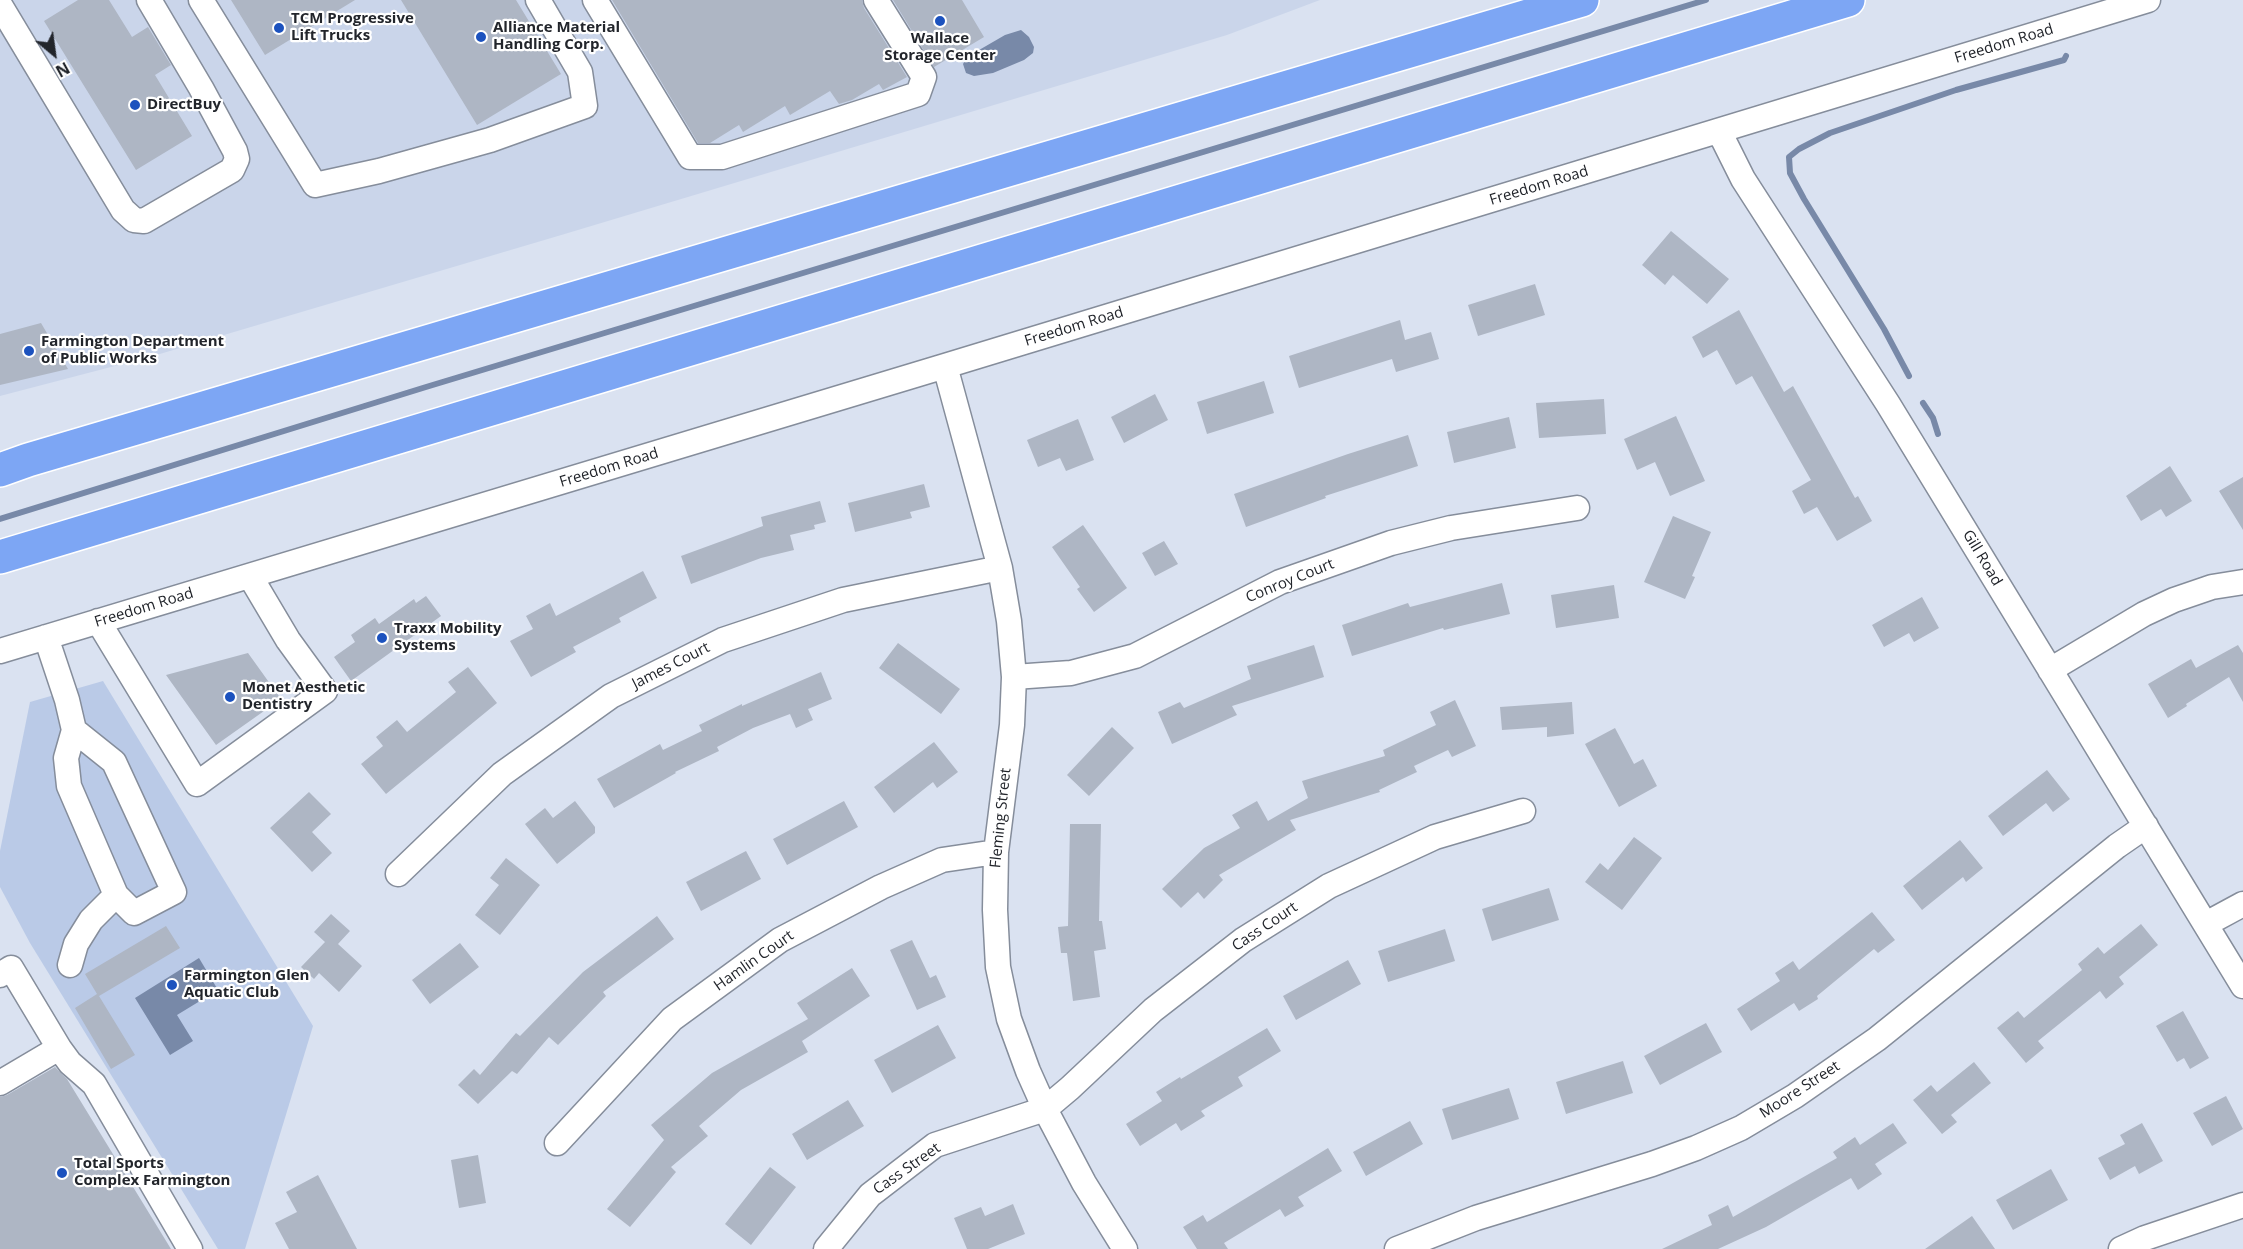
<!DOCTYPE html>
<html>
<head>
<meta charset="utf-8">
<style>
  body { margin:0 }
  #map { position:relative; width:2243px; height:1249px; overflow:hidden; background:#dae2f1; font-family:"Open Sans",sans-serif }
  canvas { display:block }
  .north { position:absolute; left:24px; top:24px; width:60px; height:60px; -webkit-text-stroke:4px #fff; paint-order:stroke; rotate:151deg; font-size:16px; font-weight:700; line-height:24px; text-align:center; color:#22252b }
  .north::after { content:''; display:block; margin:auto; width:21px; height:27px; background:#22252b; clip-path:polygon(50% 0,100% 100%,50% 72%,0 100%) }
</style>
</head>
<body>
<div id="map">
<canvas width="2243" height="1249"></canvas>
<div class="north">N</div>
</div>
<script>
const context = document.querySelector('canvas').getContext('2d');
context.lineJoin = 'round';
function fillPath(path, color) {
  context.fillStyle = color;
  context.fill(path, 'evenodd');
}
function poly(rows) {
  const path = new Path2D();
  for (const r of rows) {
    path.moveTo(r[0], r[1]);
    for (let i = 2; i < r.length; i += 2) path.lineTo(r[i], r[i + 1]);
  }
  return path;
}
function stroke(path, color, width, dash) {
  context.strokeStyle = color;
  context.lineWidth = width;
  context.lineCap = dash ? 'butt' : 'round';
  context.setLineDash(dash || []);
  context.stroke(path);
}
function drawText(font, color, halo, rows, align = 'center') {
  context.font = font + ' "Open Sans",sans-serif';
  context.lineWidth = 4.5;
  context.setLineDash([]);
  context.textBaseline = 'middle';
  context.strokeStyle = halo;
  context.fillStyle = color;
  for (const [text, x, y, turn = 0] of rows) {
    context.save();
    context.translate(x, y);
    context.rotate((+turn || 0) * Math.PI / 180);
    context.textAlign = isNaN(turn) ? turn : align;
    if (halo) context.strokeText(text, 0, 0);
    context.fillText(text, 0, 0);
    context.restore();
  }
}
fillPath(poly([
  [0,0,1320,0,1227,35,568,233,153,356,0,396]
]), '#cad5ea');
fillPath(poly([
  [103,681,313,1026,245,1249,218,1249,30,943,0,887,0,851,30,702]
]), '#bacae7');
fillPath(poly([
  [1021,30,1029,37,1034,47,1033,53,1024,60,993,73,974,76,966,73,963,64,967,57,1005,35],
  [199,958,218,990,177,1015,193,1041,170,1055,135,998]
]), '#7889a8');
stroke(poly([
  [1909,376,1884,329,1804,199,1790,173,1789,157,1799,149,1830,133,1956,90,2064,60,2066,56],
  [1923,403,1933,418,1938,434],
  [0,519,426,387,1706,0]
]), '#7889a8', 6);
fillPath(poly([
  [78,0,109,0,132,37,148,27,171,65,155,75,192,136,136,170,44,21],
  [231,0,355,0,265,55],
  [401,0,516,0,561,74,477,125],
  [612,0,862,0,864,8,907,77,883,90,879,84,852,100,839,104,830,91,790,115,785,106,743,132,739,125,710,143,698,143],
  [893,0,962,0,984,37,934,67],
  [1671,231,1729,279,1707,304,1673,275,1665,285,1642,265],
  [1535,284,1545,315,1478,336,1468,305],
  [1739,310,1784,392,1793,386,1855,498,1858,496,1872,521,1837,541,1817,507,1804,514,1792,491,1811,480,1752,376,1736,385,1717,350,1703,358,1692,337],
  [1400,320,1405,340,1431,332,1439,359,1396,372,1392,359,1299,388,1289,356],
  [41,323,68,369,0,385,0,334],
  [1264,381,1274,413,1207,434,1197,402],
  [1155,394,1168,420,1124,443,1111,417],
  [1604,399,1606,434,1539,438,1536,403],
  [1676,416,1705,481,1670,496,1655,462,1637,470,1624,439],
  [1509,417,1516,448,1454,463,1447,432],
  [1078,419,1094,460,1066,471,1060,458,1038,467,1027,440],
  [1408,435,1418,466,1325,496,1326,498,1246,527,1234,494,1348,454],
  [2170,466,2192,501,2166,517,2161,509,2141,521,2126,496],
  [2243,477,2243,530,2219,491],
  [924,484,930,507,910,512,912,518,855,532,848,503],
  [820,501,826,522,814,525,815,529,790,535,794,550,761,558,691,584,681,556,763,526,761,517],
  [1673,516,1711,532,1692,576,1695,577,1685,599,1644,582],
  [1083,525,1127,588,1094,612,1077,589,1080,587,1052,547],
  [1164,541,1178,564,1155,576,1142,553],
  [643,571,657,598,619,618,621,622,573,647,576,652,531,677,510,641,533,629,526,616,550,603,556,616],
  [1502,583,1510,614,1444,630,1443,628,1352,656,1342,625,1408,603,1410,607],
  [1614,585,1619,618,1556,628,1551,595],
  [426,596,441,616,351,681,334,657,355,642,351,635,375,618,379,624,414,599,416,603],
  [1922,597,1939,628,1914,642,1909,633,1884,647,1872,625],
  [898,643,960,689,941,714,879,668],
  [1314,645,1324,677,1232,706,1237,715,1172,744,1158,712,1180,702,1184,708,1251,679,1247,666],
  [2238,645,2243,653,2243,702,2229,677,2186,704,2187,706,2168,718,2148,684,2191,659,2196,668],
  [248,653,281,699,216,745,166,675],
  [468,667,497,703,386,794,361,764,383,746,376,737,397,720,407,732,456,692,448,682],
  [821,672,832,699,808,709,813,720,796,728,790,714,753,728,717,747,719,751,675,772,676,773,614,808,597,779,660,744,663,750,702,731,699,725,742,704,742,706],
  [1455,700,1476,746,1452,757,1448,750,1414,766,1417,772,1379,790,1380,792,1290,820,1296,830,1219,875,1223,880,1204,899,1198,892,1181,908,1162,889,1204,848,1240,828,1232,815,1257,801,1268,821,1308,798,1302,781,1385,756,1383,750,1436,725,1430,712],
  [1572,702,1574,734,1547,737,1547,727,1502,730,1500,707],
  [1112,727,1134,748,1089,796,1067,775],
  [1615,728,1634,764,1643,759,1657,786,1619,807,1585,744],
  [934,742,958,772,937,788,933,782,894,813,874,787],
  [2047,770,2070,799,2053,812,2046,803,2003,836,1988,816],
  [309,792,331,814,312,832,332,853,312,872,270,828],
  [575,801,595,827,595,833,557,864,525,824,545,808,553,818],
  [844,801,858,827,787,865,773,839],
  [1070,824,1101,824,1099,921,1102,921,1106,949,1094,951,1100,997,1073,1001,1067,953,1061,953,1058,927,1068,926],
  [1634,837,1662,858,1622,910,1585,882,1600,863,1608,870],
  [1960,840,1983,868,1966,882,1963,877,1922,910,1903,886],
  [746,851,761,879,701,911,686,882],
  [506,858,540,885,500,935,475,915,499,885,490,878],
  [1549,888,1559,920,1492,941,1482,909],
  [1872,912,1895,940,1878,953,1874,949,1817,996,1818,999,1799,1011,1794,1003,1751,1031,1737,1009,1780,981,1775,973,1793,961,1799,970],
  [331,914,350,931,338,944,362,966,339,992,319,973,314,979,301,967,325,942,314,932],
  [657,916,674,939,603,992,606,996,558,1045,549,1037,517,1074,512,1071,478,1104,458,1085,474,1069,480,1075,516,1033,520,1036,583,972],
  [2141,924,2158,945,2119,977,2124,984,2106,999,2100,991,2038,1041,2044,1048,2026,1063,1997,1028,2018,1011,2024,1018,2082,970,2078,964,2098,947,2104,954],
  [166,926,180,948,99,996,135,1055,111,1069,75,1008,97,994,85,974],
  [1445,929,1455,961,1388,982,1378,951],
  [912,940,930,978,936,975,946,997,917,1010,890,950],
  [460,943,479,967,430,1004,412,980],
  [1348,960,1361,984,1296,1020,1283,996],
  [852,968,870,996,802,1041,808,1052,741,1090,699,1126,708,1136,671,1167,676,1172,630,1227,607,1209,664,1140,651,1125,712,1073,808,1019,797,1003],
  [2183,1011,2209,1058,2190,1069,2184,1058,2177,1062,2156,1026],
  [1706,1023,1722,1052,1660,1085,1644,1056],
  [938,1025,956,1058,892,1093,874,1060],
  [1267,1028,1281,1051,1238,1077,1243,1086,1201,1111,1205,1116,1181,1131,1176,1123,1140,1146,1126,1124,1162,1101,1156,1092,1180,1077,1181,1079],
  [1623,1061,1633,1093,1566,1114,1556,1082],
  [1974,1062,1991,1083,1951,1115,1957,1122,1942,1134,1913,1100,1931,1085,1937,1092],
  [55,1067,67,1079,171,1249,0,1249,0,1097,7,1095],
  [1509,1088,1519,1119,1452,1140,1442,1109],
  [2226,1096,2243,1129,2212,1146,2193,1113],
  [848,1100,864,1126,807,1160,792,1134],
  [1410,1121,1423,1144,1366,1176,1353,1152],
  [1893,1123,1907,1143,1875,1164,1882,1174,1858,1190,1851,1178,1766,1227,1718,1249,1662,1249,1712,1225,1708,1215,1728,1205,1733,1217,1837,1158,1833,1152,1855,1137,1860,1145],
  [2142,1123,2163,1161,2139,1174,2135,1166,2110,1180,2098,1158,2125,1144,2120,1135],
  [1328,1148,1342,1171,1298,1197,1304,1206,1285,1217,1280,1209,1224,1243,1228,1249,1197,1249,1183,1227,1203,1215,1207,1222],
  [478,1155,486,1203,459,1208,451,1160],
  [770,1167,796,1187,751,1245,725,1224],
  [2051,1169,2068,1200,2013,1230,1996,1200],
  [318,1175,357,1249,289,1249,275,1223,297,1212,286,1192],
  [1013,1204,1025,1234,988,1249,967,1249,954,1218,981,1207,985,1216],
  [1972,1216,1995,1249,1925,1249]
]), '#aeb6c4');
const minor = poly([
  [201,0,315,185,379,171,490,140,585,106,580,72,538,0],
  [595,0,690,157,722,157,918,94,924,77,876,0],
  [0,5,123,210,134,220,144,221,232,170,237,159,235,151,201,88,149,0],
  [1719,131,1743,179,1888,404,2243,986],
  [945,366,1000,568,1009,621,1014,677,1012,725,996,852,995,910,998,967,1009,1019,1028,1071,1045,1109,1084,1183,1125,1249],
  [98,621,197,784,325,691,288,640,250,576],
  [46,637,67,700,74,730,66,758,69,786,116,895,134,913,174,892,114,762,74,730],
  [0,651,945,366,2148,0],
  [2050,670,2144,614,2174,600,2212,587,2243,582],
  [1014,677,1071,673,1135,656,1280,582,1391,543,1451,528,1577,508],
  [398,874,502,774,611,696,723,640,843,600,1000,568],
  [2206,924,2243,904],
  [70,965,76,944,91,920,116,895],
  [0,975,11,968,59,1048],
  [0,1083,59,1048,70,1063,94,1084,190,1249],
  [557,1143,672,1019,780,940,881,887,942,860,996,852],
  [826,1249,870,1195,935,1145,1045,1109,1070,1088,1153,1010,1243,940,1329,886,1435,837,1523,811],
  [1397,1249,1476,1218,1652,1164,1696,1148,1741,1128,1795,1096,1877,1039,2117,846,2146,826],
  [2121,1249,2145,1238,2243,1205]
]);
const highway = poly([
  [0,470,28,460,1582,0],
  [0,557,1848,0]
]);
stroke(minor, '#858d9b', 27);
stroke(highway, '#fff', 36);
stroke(minor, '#fff', 24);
stroke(highway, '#7da6f4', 33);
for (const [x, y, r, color] of [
  [940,21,6,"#1c52be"],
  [279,28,6,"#1c52be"],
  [481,37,6,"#1c52be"],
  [135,105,6,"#1c52be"],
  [29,351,6,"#1c52be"],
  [382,638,6,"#1c52be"],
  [230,697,6,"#1c52be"],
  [172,985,6,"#1c52be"],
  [62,1173,6,"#1c52be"]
]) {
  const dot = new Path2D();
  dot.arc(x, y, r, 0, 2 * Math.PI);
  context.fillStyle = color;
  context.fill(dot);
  stroke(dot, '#fff', 2);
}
drawText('bold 15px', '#22252b', '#fff', [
  ["TCM Progressive",291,19],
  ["Lift Trucks",291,36],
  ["Alliance Material",493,28],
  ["Handling Corp.",493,45],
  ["Wallace",940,39,"center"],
  ["Storage Center",940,56,"center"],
  ["DirectBuy",147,105],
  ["Farmington Department",41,342],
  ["of Public Works",41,359],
  ["Traxx Mobility",394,629],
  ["Systems",394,646],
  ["Monet Aesthetic",242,688],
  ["Dentistry",242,705],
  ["Farmington Glen",184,976],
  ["Aquatic Club",184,993],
  ["Total Sports",74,1164],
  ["Complex Farmington",74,1181]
], 'left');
drawText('15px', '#22252b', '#fff', [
  ["Freedom Road",2004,44,-17],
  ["Freedom Road",1539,186,-17],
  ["Freedom Road",1074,327,-17],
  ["Freedom Road",609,468,-17],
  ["Gill Road",1982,558,59],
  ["Conroy Court",1290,581,-22],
  ["Freedom Road",144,608,-17],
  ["James Court",671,666,-27],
  ["Fleming Street",1001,818,-84],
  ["Cass Court",1265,927,-34],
  ["Hamlin Court",754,961,-35],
  ["Moore Street",1800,1090,-33],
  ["Cass Street",907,1169,-35]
]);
</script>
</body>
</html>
